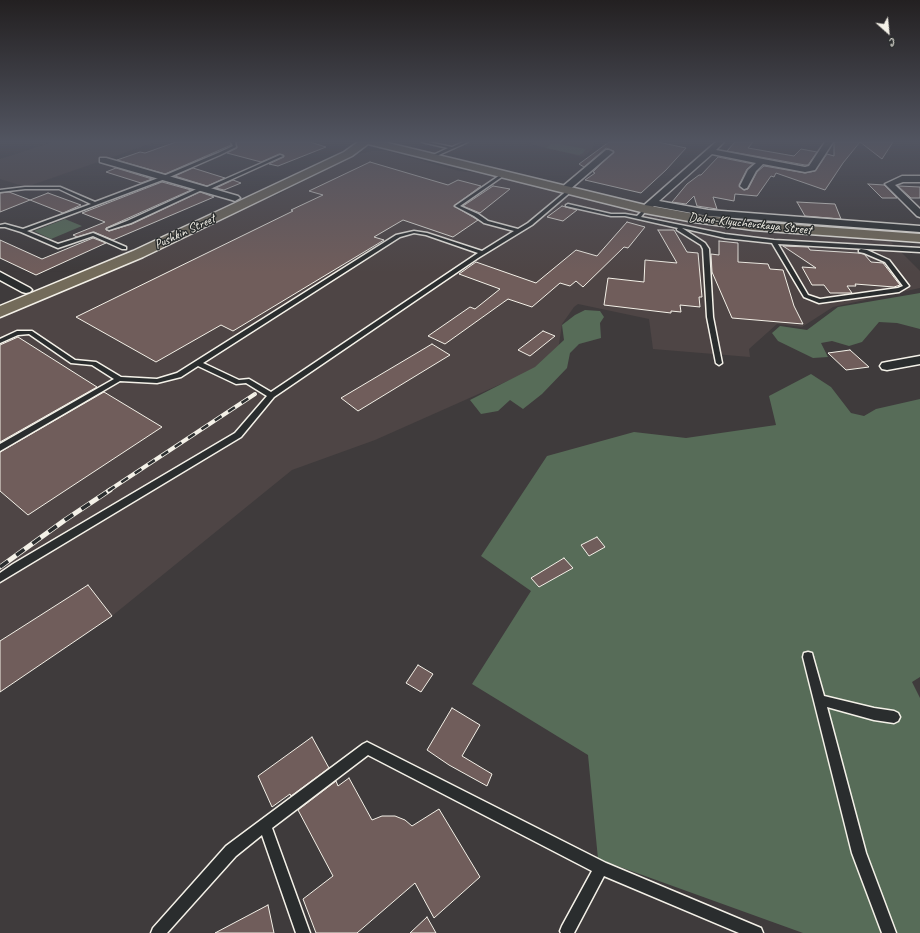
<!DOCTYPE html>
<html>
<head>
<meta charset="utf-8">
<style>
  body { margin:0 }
  #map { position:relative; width:920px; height:933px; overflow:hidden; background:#3f3b3c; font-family:Caveat,sans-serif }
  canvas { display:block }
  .north { position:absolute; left:868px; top:12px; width:40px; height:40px; -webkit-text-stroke:3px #2a2d2e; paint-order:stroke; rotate:153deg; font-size:11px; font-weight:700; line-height:16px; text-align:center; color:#f4f1e8 }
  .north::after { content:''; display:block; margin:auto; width:14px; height:18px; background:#f4f1e8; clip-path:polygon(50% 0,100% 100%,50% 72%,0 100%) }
</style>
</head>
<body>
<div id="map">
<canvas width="920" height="933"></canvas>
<div class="north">С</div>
</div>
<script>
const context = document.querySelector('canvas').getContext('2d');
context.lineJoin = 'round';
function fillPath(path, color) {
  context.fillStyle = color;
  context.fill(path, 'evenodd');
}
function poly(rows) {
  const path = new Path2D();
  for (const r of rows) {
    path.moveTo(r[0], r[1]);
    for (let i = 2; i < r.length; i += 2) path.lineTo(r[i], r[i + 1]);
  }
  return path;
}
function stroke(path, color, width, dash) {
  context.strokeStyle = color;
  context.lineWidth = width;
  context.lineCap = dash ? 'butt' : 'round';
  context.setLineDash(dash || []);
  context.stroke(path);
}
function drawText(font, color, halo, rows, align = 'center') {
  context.font = font + ' Caveat,sans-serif';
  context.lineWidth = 3;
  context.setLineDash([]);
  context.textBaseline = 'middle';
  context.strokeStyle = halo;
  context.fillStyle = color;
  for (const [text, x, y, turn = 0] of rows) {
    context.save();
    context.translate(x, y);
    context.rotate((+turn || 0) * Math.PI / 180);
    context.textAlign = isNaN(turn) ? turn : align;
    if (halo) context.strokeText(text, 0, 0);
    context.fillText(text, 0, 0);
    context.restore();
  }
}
fillPath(poly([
  [52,142,156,142,26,187,0,179,0,159],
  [534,142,595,142,592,150,583,157,529,144],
  [371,151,388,151,459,171,482,173,637,211,694,223,745,231,890,241,920,271,920,288,833,307,802,327,777,324,749,349,750,357,653,349,649,319,578,304,574,307,562,324,558,351,537,368,375,440,292,470,112,616,0,692,0,316,107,273,255,203,277,195,356,154]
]), '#4e4545');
fillPath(poly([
  [553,143,586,149,583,153,579,155,546,148],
  [65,219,82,226,51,239,34,231],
  [920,293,920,329,897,323,879,322,862,342,849,346,832,341,821,343,828,357,813,358,778,341,772,333,780,326,807,330,838,307],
  [585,310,600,311,604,317,600,323,601,338,579,344,570,353,567,368,542,394,523,409,510,400,498,411,481,414,470,400,535,367,564,340,562,325,575,315],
  [811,374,831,387,851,413,864,416,876,409,920,399,920,677,912,682,920,698,920,933,803,933,598,859,588,755,472,684,531,591,481,556,547,456,634,432,686,438,776,425,769,396]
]), '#576c58');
const building = poly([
  [176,142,230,142,231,145,165,174,117,160,140,152,145,153,176,142],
  [236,142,310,142,326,147,278,166,269,164,284,157,283,155,279,154,261,162,227,153,237,148,236,142],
  [609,142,658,142,686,148,666,170,641,193,585,180,595,173,593,172,614,151,606,148,584,167,579,164,609,142],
  [735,142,753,142,748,148,794,156,801,149,817,152,808,165,805,165,727,151,735,142],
  [834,142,860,142,843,163,825,190,776,173,774,177,771,176,757,196,735,194,734,201,713,197,717,209,697,206,694,196,686,204,672,202,687,184,699,175,701,175,718,157,753,164,747,169,739,185,744,190,748,189,757,172,764,166,805,173,815,171,827,154,834,156,834,142],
  [860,142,893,142,882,159,860,142],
  [370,162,448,185,458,180,481,186,454,206,478,220,453,237,403,220,374,237,384,240,233,331,221,325,156,362,76,317,293,211,291,210,323,195,309,191,370,162],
  [116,168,152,179,141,183,106,172,116,168],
  [193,168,225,178,207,186,175,176,193,168],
  [233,180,241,183,224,190,216,188,233,180],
  [162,182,191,190,106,228,106,230,109,231,132,224,200,192,214,197,113,240,94,232,77,237,73,235,105,222,82,213,162,182],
  [868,184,884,185,897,198,882,198,868,184],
  [493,186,510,189,480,213,463,206,493,186],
  [898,186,920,187,920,198,911,198,898,186],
  [9,192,30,200,0,212,0,193,9,192],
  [48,193,81,205,63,213,30,200,48,193],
  [797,202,835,204,841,219,805,216,797,202],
  [562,206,577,210,563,221,547,217,562,206],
  [627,222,645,227,628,248,624,247,583,287,576,281,570,286,560,283,532,307,508,299,445,344,428,336,470,307,475,309,500,289,459,274,476,262,536,283,576,250,597,256,627,222],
  [658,230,674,230,687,252,698,253,702,297,699,297,700,307,680,305,681,312,671,311,671,313,604,305,608,278,644,282,645,260,677,263,658,230],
  [93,238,106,243,36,275,0,258,0,240,42,259,93,238],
  [719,241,738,243,738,262,768,264,770,269,783,270,794,306,803,324,732,318,712,272,711,254,719,255,719,241],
  [783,246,808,247,810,250,858,253,864,254,871,262,883,263,900,285,894,287,855,284,856,286,847,286,852,293,830,293,824,285,812,285,802,267,816,268,783,246],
  [543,331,555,336,530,356,518,350,543,331],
  [18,337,97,387,0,442,0,345,18,337],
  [432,344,450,355,358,411,341,398,432,344],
  [850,350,869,367,846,370,828,353,850,350],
  [104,392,162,427,28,515,0,491,0,452,104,392],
  [597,537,605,547,589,556,581,545,597,537],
  [564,558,573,568,539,587,531,578,564,558],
  [88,585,112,616,0,692,0,641,88,585],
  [418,665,433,674,421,692,406,683,418,665],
  [452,708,480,725,462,756,492,774,487,786,449,765,427,750,452,708],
  [312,737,329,768,291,796,290,794,272,807,258,776,312,737],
  [349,778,372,820,382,816,395,816,405,820,412,826,439,809,480,877,434,918,415,883,357,933,316,933,303,899,333,876,298,810,336,781,338,786,349,778],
  [268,905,274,933,215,933,268,905],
  [427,917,436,933,410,933,427,917]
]);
fillPath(building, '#705d5b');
stroke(building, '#f4f1e8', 1);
const service = poly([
  [231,142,235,142,236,147,220,155,165,179,27,231,58,244,93,233,126,247,126,249,122,249,93,236,58,248,21,232,5,227,0,227,0,225,5,224,23,229,91,204,59,189,25,189,0,192,0,190,25,187,60,187,95,202,161,177,218,153,233,146,231,142],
  [422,142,428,142,452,147,463,142,468,142,432,158,431,156,448,148,422,142],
  [280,155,283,156,208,190,204,189,131,223,109,230,107,229,127,221,201,187,205,188,280,155],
  [503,173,506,174,460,206,478,214,488,221,518,229,528,223,569,189,573,190,532,225,478,258,274,397,241,437,0,582,0,573,13,564,235,433,267,396,246,383,236,384,198,366,181,377,157,383,120,381,0,451,0,444,114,379,92,365,71,363,29,334,18,335,0,343,0,339,17,331,32,331,75,360,96,362,121,377,157,379,177,373,396,235,414,231,427,233,482,251,514,231,484,223,474,216,455,206,503,173],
  [414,233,426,235,478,253,271,392,249,379,239,380,203,363,400,237,414,233],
  [568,204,611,214,625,214,637,216,645,208,647,209,641,217,725,234,774,240,920,248,920,252,778,244,808,295,820,299,898,288,903,286,885,262,864,253,859,252,859,250,861,249,867,250,889,260,909,286,899,292,819,303,804,297,772,243,725,238,682,228,705,243,709,249,713,317,722,363,719,365,716,363,707,317,703,249,701,245,677,230,677,229,678,228,625,216,611,216,566,206,566,205,568,204],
  [808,652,812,653,813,657,824,696,874,708,894,711,898,713,900,717,898,721,894,723,874,720,827,707,866,853,896,933,882,933,852,853,803,657,804,653,808,652],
  [367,742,606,863,761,928,763,933,739,933,604,876,574,933,561,933,560,931,562,926,592,871,368,755,272,828,310,933,296,933,262,835,236,856,167,933,151,933,153,928,226,846,363,744,367,742]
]);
const minor = poly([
  [716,142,724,142,716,150,805,167,809,166,825,142,833,142,815,170,805,172,763,164,756,171,747,188,744,189,740,186,748,170,756,163,712,154,659,201,708,210,920,226,920,232,708,216,654,206,648,211,642,211,640,209,642,207,716,142],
  [606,150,609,150,613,152,568,191,562,191,561,189,562,187,606,150],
  [100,158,106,158,238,196,240,198,235,201,232,200,100,162,100,158],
  [902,176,920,176,920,182,903,182,895,185,920,209,920,217,917,216,885,184,902,176],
  [0,272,30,288,32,290,30,292,26,293,22,292,0,280,0,272],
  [920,356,920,364,887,370,882,369,880,366,882,363,887,362,920,356]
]);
const primary = poly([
  [358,142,384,142,645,205,694,214,753,222,920,234,920,242,753,230,694,222,645,213,368,144,352,156,143,257,0,317,0,306,133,251,344,152,358,142]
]);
stroke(service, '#f4f1e8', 3);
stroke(minor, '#f4f1e8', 3);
stroke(primary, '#f4f1e8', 3);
fillPath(service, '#2a2d2e');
fillPath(minor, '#2a2d2e');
fillPath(primary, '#736b5a');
const railFar1 = poly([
  [108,491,255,394]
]);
const rail = poly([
  [0,567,65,520,110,490]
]);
stroke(railFar1, '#f4f1e8', 4);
stroke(rail, '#f4f1e8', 5);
stroke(railFar1, '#2a2d2e', 2.5, [8]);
stroke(rail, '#2a2d2e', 3.5, [10]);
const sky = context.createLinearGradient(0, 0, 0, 272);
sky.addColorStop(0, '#232021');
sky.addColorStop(0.52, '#525561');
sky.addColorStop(1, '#52556100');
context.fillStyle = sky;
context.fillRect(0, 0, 920, 272);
drawText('13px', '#f4f1e8', '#2a2d2e', [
  ["Dalne-Klyuchevskaya Street",750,224,6],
  ["Pushkin Street",185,232,-25]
]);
</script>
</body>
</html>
